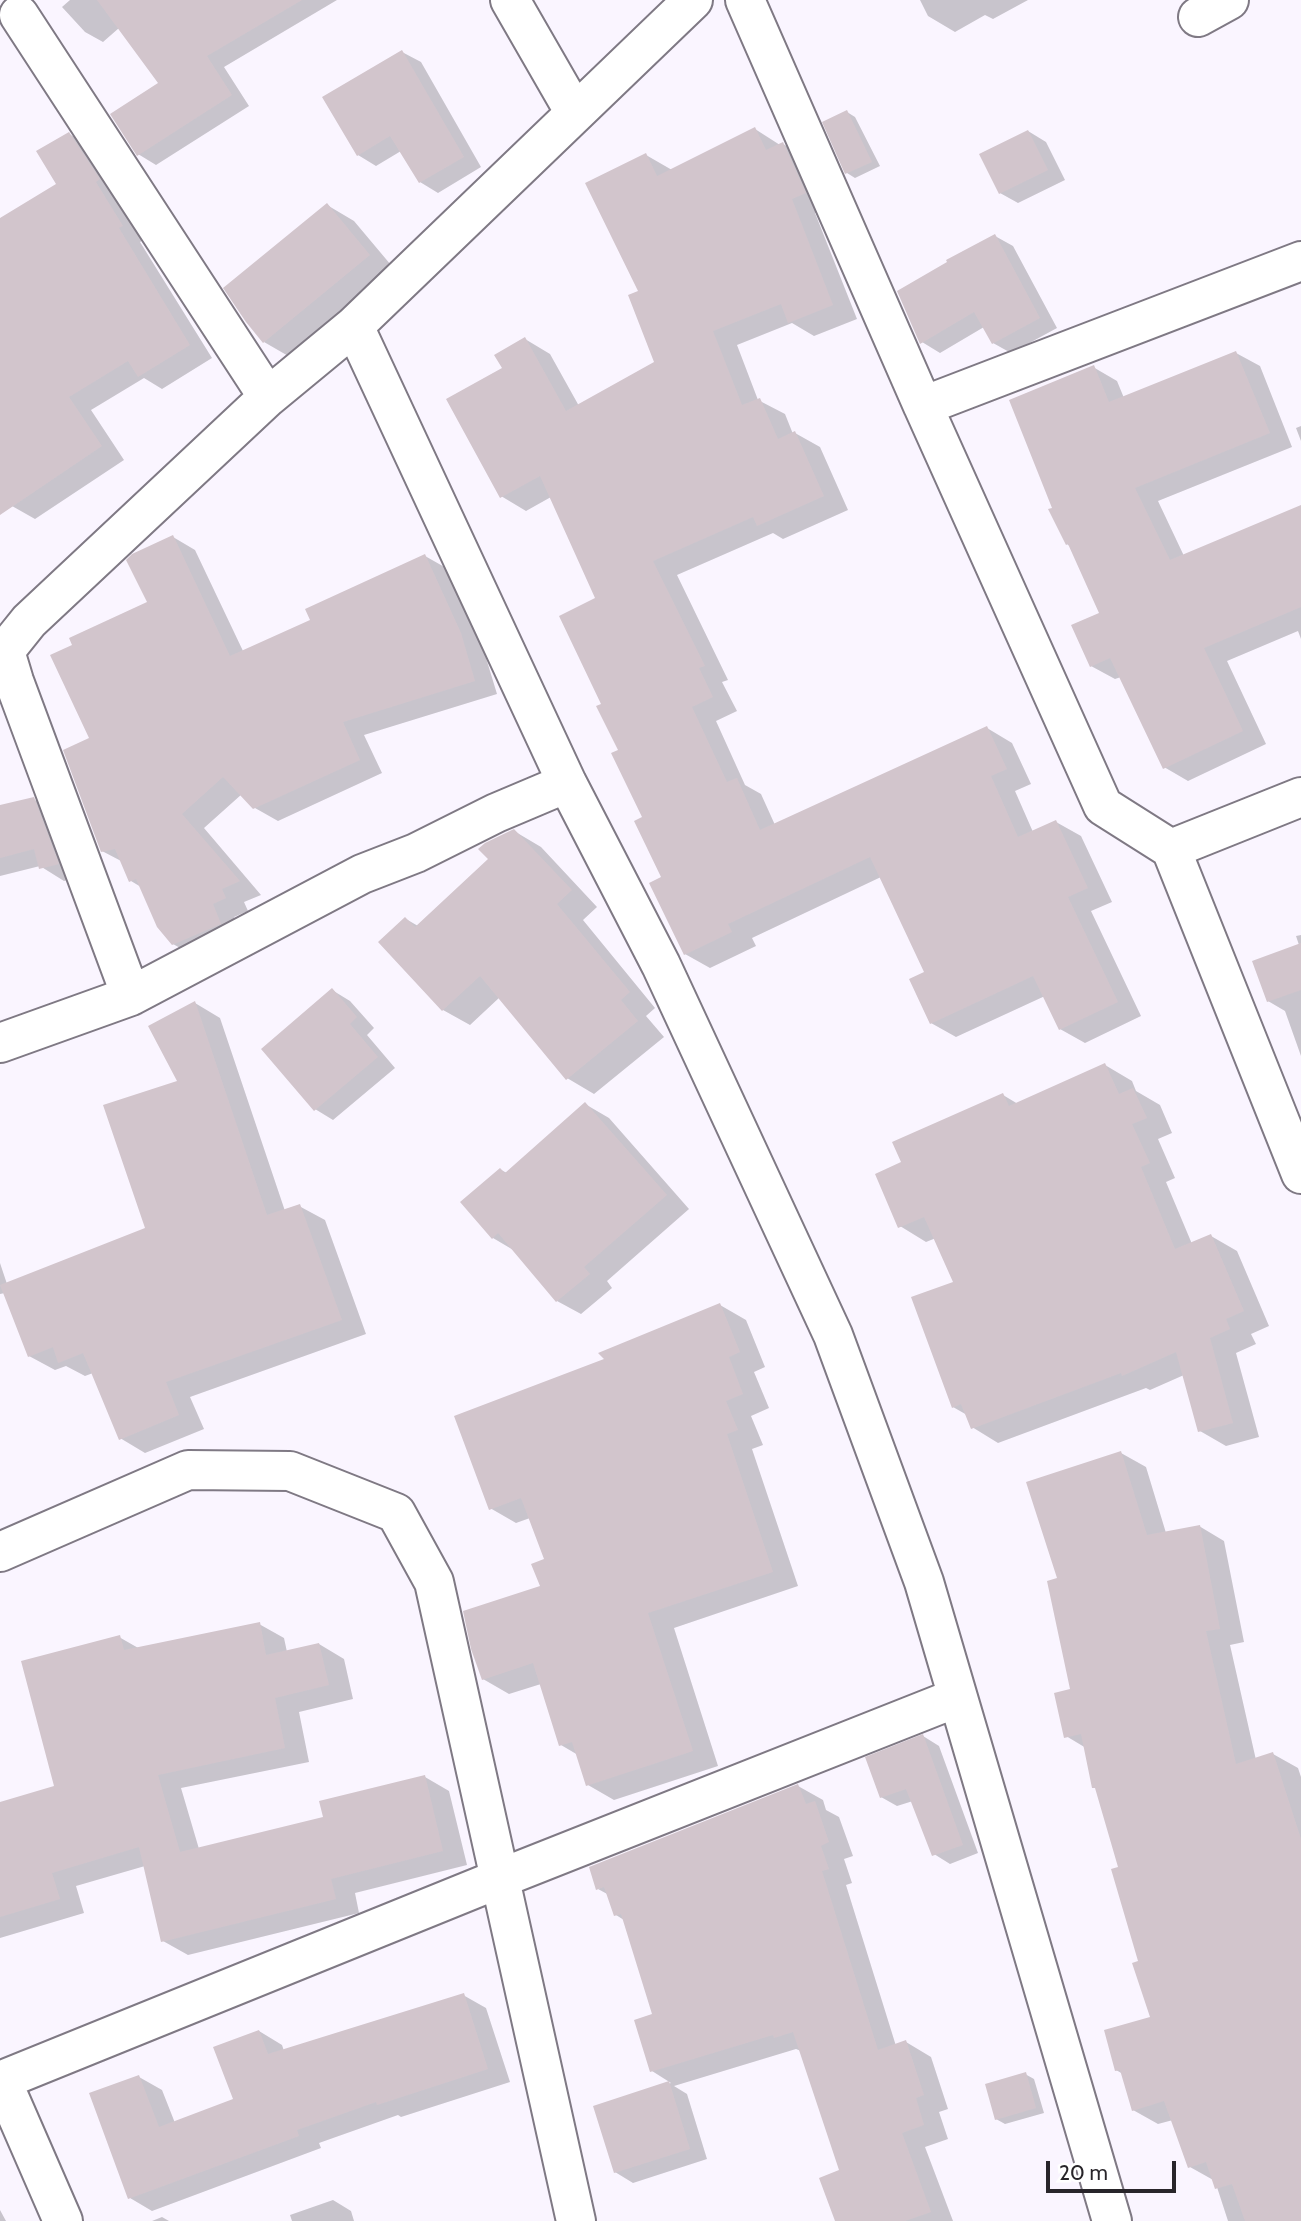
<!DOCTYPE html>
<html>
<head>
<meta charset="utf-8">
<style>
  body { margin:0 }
  #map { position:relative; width:1301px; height:2221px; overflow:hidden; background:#faf5ff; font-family:Cabin,sans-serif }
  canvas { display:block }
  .scale { position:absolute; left:1046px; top:2161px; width:130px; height:32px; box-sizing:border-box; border:4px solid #28252a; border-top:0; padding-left:9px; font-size:21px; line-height:24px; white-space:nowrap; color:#28252a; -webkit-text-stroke:5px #fff; paint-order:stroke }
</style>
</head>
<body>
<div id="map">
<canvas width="1301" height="2221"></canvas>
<div class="scale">20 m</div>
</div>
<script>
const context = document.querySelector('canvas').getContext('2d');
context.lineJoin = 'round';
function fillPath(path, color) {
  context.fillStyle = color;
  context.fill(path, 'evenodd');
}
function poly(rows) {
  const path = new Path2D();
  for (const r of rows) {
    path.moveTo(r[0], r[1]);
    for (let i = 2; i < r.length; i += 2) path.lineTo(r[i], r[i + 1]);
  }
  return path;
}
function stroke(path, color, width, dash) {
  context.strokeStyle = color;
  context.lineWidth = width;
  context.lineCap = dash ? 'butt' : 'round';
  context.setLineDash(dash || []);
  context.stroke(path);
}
fillPath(poly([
  [70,0,337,0,224,67,249,106,156,165,138,154,160,84,119,28,103,42,85,32,62,7],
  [920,0,1028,0,993,19,985,15,955,32,928,16],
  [402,52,421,62,481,167,438,193,420,182,401,151,376,166,358,155],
  [847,112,855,117,880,166,855,178,847,173],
  [755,129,780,145,783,144,808,158,829,207,815,213,857,319,814,336,792,323,737,345,758,400,785,414,793,434,795,433,820,447,848,510,783,539,773,533,677,575,728,680,722,682,737,711,716,721,745,785,761,794,775,825,987,728,1012,743,1031,784,1015,791,1033,832,1056,822,1081,836,1112,902,1091,911,1141,1016,1085,1043,1060,1029,1045,996,956,1037,931,1023,926,973,881,877,752,938,756,946,710,968,685,954,644,818,603,705,598,599,551,497,526,511,501,496,504,369,525,339,550,354,579,406,656,363,640,292,646,155,672,170],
  [1028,131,1046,142,1065,180,1018,203,1000,193],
  [69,134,92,147,145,239,140,242,212,358,162,389,144,378,91,410,124,460,35,519,12,506,0,488,0,220,58,184],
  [327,205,354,221,396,271,290,357,264,342],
  [995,236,1013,246,1057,328,1011,353,993,343,984,327,940,353,922,342],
  [1236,353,1260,366,1292,447,1158,501,1184,556,1301,508,1301,639,1298,631,1227,661,1266,744,1188,781,1164,767,1121,677,1115,679,1091,666,1101,614,1071,547,1067,544,1055,508,1093,367,1117,381,1124,398],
  [1301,426,1301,441,1296,428],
  [173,537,195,550,243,651,312,621,425,556,448,569,483,648,497,694,364,735,382,773,278,821,255,808,242,794,204,828,261,895,244,902,248,911,234,917,243,937,196,957,173,944,141,887,131,881,123,862,102,851,91,738,149,603],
  [33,799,57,812,80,876,64,881,40,866,0,876,0,807],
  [514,831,541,847,597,907,583,920,655,1008,646,1016,664,1037,594,1094,567,1078,500,997,470,1025,443,1010,380,942,406,919,418,926,491,859],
  [1301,935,1301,1056,1285,1011,1268,1001,1299,945,1296,936],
  [332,990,350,1001,374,1028,367,1035,395,1068,333,1120,315,1109],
  [195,1003,220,1018,285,1211,299,1206,325,1220,366,1334,190,1397,204,1429,145,1453,120,1438,93,1373,85,1376,66,1366,55,1370,29,1356,5,1293,0,1294,0,1263,7,1284,147,1229],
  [1105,1065,1132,1081,1136,1091,1160,1105,1172,1133,1158,1139,1175,1178,1166,1182,1192,1244,1211,1236,1237,1251,1269,1326,1251,1334,1256,1344,1236,1353,1259,1437,1226,1446,1200,1431,1184,1375,1150,1390,1146,1388,998,1443,972,1427,967,1415,953,1407,956,1283,936,1238,926,1242,900,1226,903,1163,1003,1095,1018,1104],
  [585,1104,609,1118,689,1209,607,1281,612,1288,581,1314,557,1301,515,1251,493,1238,501,1170,507,1173],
  [720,1305,746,1320,765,1367,754,1372,769,1408,751,1416,763,1445,752,1449,798,1586,674,1628,718,1766,614,1800,588,1785,578,1755,561,1745,541,1684,509,1694,483,1679,542,1587,546,1560,530,1518,516,1523,490,1508,607,1360],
  [1121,1453,1146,1467,1166,1533,1199,1526,1224,1541,1244,1642,1230,1645,1256,1760,1273,1754,1298,1768,1301,1777,1301,2221,1228,2221,1215,2181,1190,2167,1173,2120,1158,2124,1133,2110,1123,2074,1116,2070,1152,2019,1121,1868,1086,1748,1066,1736,1072,1691,1059,1579],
  [259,1624,284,1638,287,1652,319,1644,344,1659,353,1699,299,1712,309,1762,181,1788,199,1849,325,1818,425,1777,449,1791,467,1865,355,1893,359,1913,188,1955,163,1941,145,1866,76,1886,84,1913,0,1938,0,1804,56,1787,119,1637,140,1649],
  [923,1736,939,1746,978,1853,950,1864,934,1854,913,1801,897,1806,881,1797],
  [798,1786,823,1800,826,1810,839,1817,853,1856,844,1859,852,1883,846,1885,896,2046,906,2042,931,2057,948,2109,939,2112,948,2139,925,2147,953,2221,837,2221,841,2171,801,2051,796,2049,674,2086,687,2094,707,2159,633,2183,615,2172,595,2107,671,2083,652,2071,654,2016,624,1920,616,1915,609,1895,598,1889],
  [463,1995,486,2008,510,2082,401,2117,398,2115,319,2143,321,2148,152,2211,130,2198,139,2077,162,2090,175,2123,235,2100,259,2031,282,2045,284,2051],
  [1025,2074,1034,2079,1044,2113,1005,2124,996,2119],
  [333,2200,351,2211,354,2221,292,2221,290,2215],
  [0,2210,6,2221,0,2221],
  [162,2217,169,2221,152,2221]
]), '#0003');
fillPath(poly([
  [97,0,302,0,207,56,232,95,137,156,110,114,158,83],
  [402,50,464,157,419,183,390,136,357,156,322,97],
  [847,110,872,162,845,174,822,122],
  [755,127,766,150,783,142,806,193,792,199,833,305,788,323,781,304,713,331,742,405,760,398,778,439,795,431,824,496,757,526,753,517,653,561,705,666,699,668,713,697,692,707,727,782,737,778,760,830,987,726,1007,769,991,776,1018,837,1056,820,1088,888,1068,897,1118,1002,1059,1030,1033,976,930,1024,909,979,924,972,870,857,728,924,732,932,684,955,649,883,661,877,634,821,642,817,611,753,618,750,596,706,601,704,559,616,595,598,540,476,500,498,446,399,502,368,494,355,525,337,566,411,654,362,628,295,638,291,585,183,646,153,657,176],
  [1028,130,1048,170,999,194,979,154],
  [69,132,100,179,96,182,123,226,119,228,190,345,138,377,128,361,69,397,102,446,0,515,0,218,56,184,36,151],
  [327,203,370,255,263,343,246,322,223,288],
  [995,234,1040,318,992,344,974,312,920,344,897,291,947,262,946,260],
  [1236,351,1270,433,1135,488,1170,560,1301,505,1301,607,1204,648,1243,731,1163,769,1110,658,1090,667,1071,625,1099,613,1068,544,1066,545,1048,509,1052,508,1009,400,1094,365,1109,402],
  [173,535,230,656,310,620,305,609,425,554,461,633,475,681,343,722,360,760,253,809,223,777,182,814,240,881,222,889,226,898,213,904,221,924,172,945,157,927,136,879,129,882,115,849,101,852,63,750,89,738,50,655,72,645,69,638,147,602,126,560,132,554],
  [34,797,59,864,39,869,34,849,0,858,0,805],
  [514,829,572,890,557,904,630,992,621,1000,638,1021,566,1080,480,976,442,1011,378,942,405,917,415,927,488,859,478,849,485,843],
  [1301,943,1301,990,1267,1002,1252,961],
  [332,988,357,1017,350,1024,378,1057,314,1111,261,1049],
  [195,1001,267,1215,300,1204,342,1320,166,1382,179,1415,119,1440,83,1353,58,1363,53,1347,28,1357,0,1285,145,1228,103,1105,177,1081,148,1026],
  [1105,1063,1119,1094,1133,1088,1147,1118,1132,1124,1150,1163,1141,1167,1175,1249,1211,1234,1244,1311,1226,1319,1230,1329,1210,1338,1233,1423,1198,1432,1176,1352,1122,1376,1121,1373,971,1429,961,1404,952,1408,911,1297,953,1282,924,1217,898,1228,875,1174,901,1162,892,1142,1003,1093,1009,1106],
  [585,1102,667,1195,584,1267,590,1274,556,1302,498,1233,492,1239,460,1202,500,1168,505,1173],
  [720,1303,740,1352,729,1357,743,1394,726,1401,738,1430,727,1434,773,1572,648,1613,693,1751,586,1786,572,1742,559,1746,533,1663,482,1680,471,1649,463,1611,540,1586,531,1564,544,1559,521,1498,489,1510,454,1416,604,1359,598,1353],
  [1121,1451,1147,1535,1200,1525,1220,1629,1206,1631,1236,1764,1273,1752,1301,1839,1301,2221,1245,2221,1232,2184,1215,2189,1206,2162,1188,2168,1164,2101,1132,2111,1120,2070,1115,2071,1104,2030,1150,2017,1132,1963,1138,1961,1111,1869,1118,1867,1095,1788,1092,1788,1081,1734,1064,1738,1054,1693,1070,1689,1047,1581,1057,1578,1026,1482],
  [260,1622,266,1655,319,1643,329,1685,275,1698,285,1748,158,1775,180,1852,323,1817,319,1801,425,1775,443,1851,331,1879,336,1899,161,1942,139,1847,52,1873,60,1899,0,1917,0,1802,54,1786,21,1661,120,1635,124,1650],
  [923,1734,963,1845,932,1856,906,1789,880,1798,865,1757],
  [798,1784,806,1804,815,1801,829,1842,821,1846,829,1869,822,1871,878,2050,906,2040,924,2095,916,2098,924,2125,902,2133,931,2212,905,2221,835,2221,819,2178,839,2170,793,2032,774,2038,773,2035,650,2072,634,2020,652,2014,621,1914,614,1916,604,1887,596,1890,589,1867],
  [464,1993,488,2069,377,2105,376,2102,297,2130,299,2136,128,2199,89,2093,139,2075,159,2127,233,2099,213,2047,259,2030,268,2054],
  [1026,2072,1036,2108,995,2120,985,2084],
  [669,2081,690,2149,614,2173,593,2106]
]), '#d2c5cc');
const minor = poly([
  [510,0,575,113],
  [745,0,923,406,1301,261],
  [19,15,268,397],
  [1198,17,1229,0],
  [354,326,567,783,661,965,833,1335,924,1582,1112,2221],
  [923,406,1103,806,1171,849,1301,1174],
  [1171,849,1301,797],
  [131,996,14,681,5,651,29,621,268,397,354,326,693,0],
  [0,1043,131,996,362,874,416,853,496,813,567,783],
  [0,1552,188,1470,290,1471,396,1513,434,1582,576,2221],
  [0,2081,501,1878,956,1698],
  [2,2081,63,2221]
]);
stroke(minor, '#7f7984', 42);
stroke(minor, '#fff', 38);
</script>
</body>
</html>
